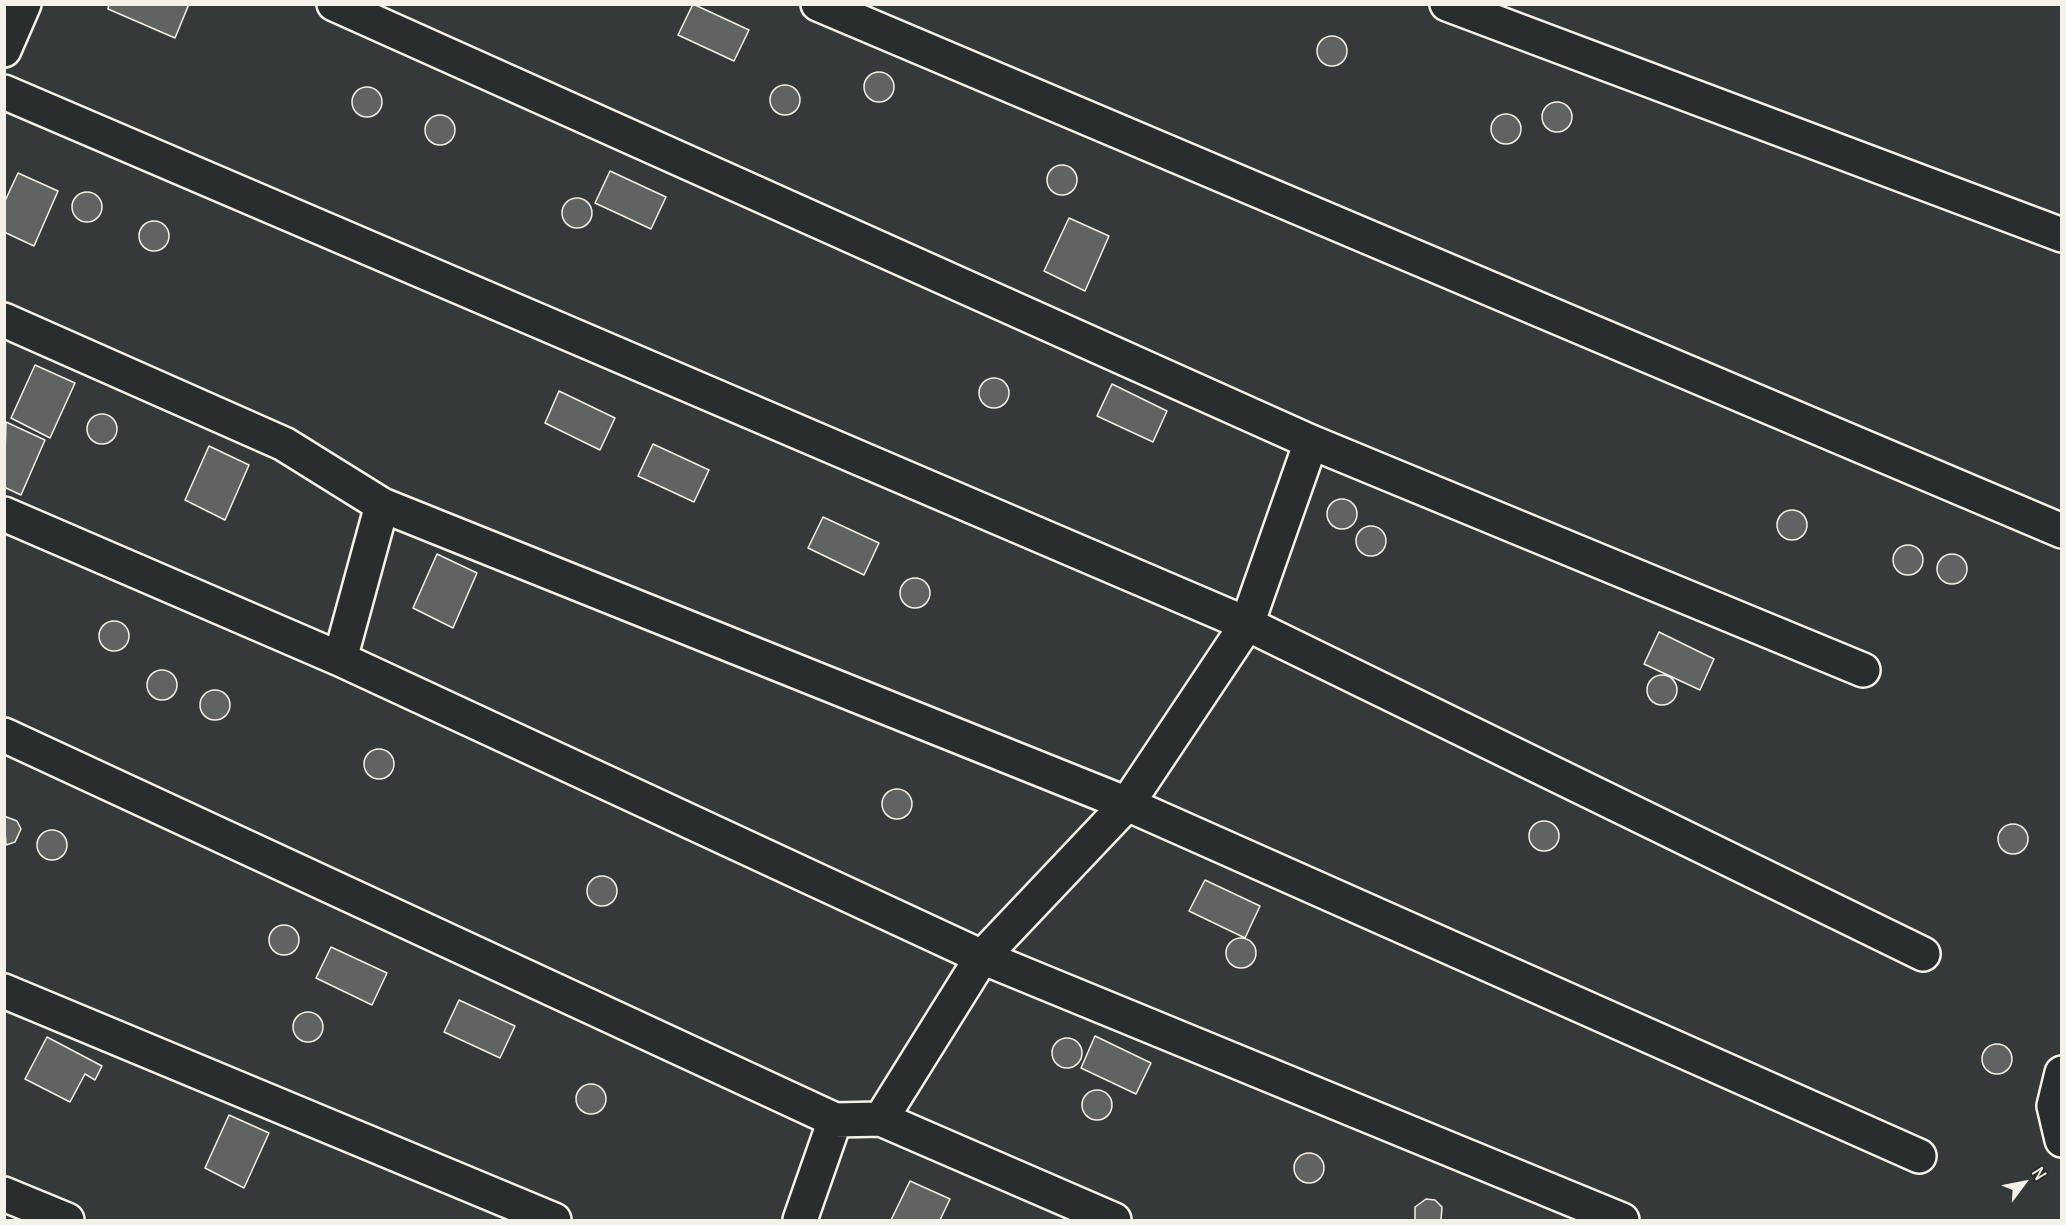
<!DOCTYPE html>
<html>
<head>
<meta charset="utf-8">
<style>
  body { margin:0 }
  #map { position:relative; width:2066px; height:1225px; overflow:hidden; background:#363939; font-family:Delius,sans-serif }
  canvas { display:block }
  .frame { position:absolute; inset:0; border:6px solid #f4f1e8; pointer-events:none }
  .north { position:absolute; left:1994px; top:1153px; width:60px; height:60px; -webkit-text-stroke:4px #2a2d2e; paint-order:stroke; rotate:58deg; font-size:16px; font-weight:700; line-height:24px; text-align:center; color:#f4f1e8 }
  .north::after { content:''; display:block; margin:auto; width:21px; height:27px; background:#f4f1e8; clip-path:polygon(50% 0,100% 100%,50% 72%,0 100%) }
</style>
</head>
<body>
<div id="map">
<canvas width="2066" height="1225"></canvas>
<div class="frame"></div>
<div class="north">N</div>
</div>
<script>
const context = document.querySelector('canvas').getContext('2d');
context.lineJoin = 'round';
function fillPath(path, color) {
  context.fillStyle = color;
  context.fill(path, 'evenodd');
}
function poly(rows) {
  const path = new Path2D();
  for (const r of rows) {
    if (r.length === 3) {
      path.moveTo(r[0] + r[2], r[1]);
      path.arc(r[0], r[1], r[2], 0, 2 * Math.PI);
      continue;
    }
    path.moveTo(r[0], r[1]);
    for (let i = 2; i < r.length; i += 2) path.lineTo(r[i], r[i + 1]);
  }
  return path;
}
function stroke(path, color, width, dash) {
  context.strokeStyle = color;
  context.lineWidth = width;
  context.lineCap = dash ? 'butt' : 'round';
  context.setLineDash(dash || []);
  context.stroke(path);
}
const building = poly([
  [109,4,189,4,175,38,108,9,109,4],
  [693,4,749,30,734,61,678,35,693,4],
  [1332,51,15],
  [879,87,15],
  [785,100,15],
  [367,102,15],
  [1557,117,15],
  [1506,129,15],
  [440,130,15],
  [1062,180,15],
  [610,171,666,197,651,229,595,203,610,171],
  [18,173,58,191,34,246,4,232,4,203,18,173],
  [87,207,15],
  [577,213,15],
  [1069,218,1109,236,1085,291,1044,271,1069,218],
  [154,236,15],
  [35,365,75,383,50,438,11,418,35,365],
  [994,393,15],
  [1112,384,1167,411,1153,442,1097,416,1112,384],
  [559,391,615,418,600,450,545,423,559,391],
  [102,429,15],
  [6,422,45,440,21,495,4,487,6,422],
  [653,444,709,470,694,502,638,476,653,444],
  [209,446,249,465,225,520,185,500,209,446],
  [1342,514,15],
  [1792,525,15],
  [823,517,879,543,864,575,808,548,823,517],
  [1371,541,15],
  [1908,560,15],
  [437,554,477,573,453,628,413,608,437,554],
  [1952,569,15],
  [915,593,15],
  [114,636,15],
  [1659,632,1714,659,1700,690,1644,664,1659,632],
  [162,685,15],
  [1662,690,15],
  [215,705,15],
  [379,764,15],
  [897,804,15],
  [4,816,17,821,21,829,15,842,6,845,4,816],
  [1544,836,15],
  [2013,839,15],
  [52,845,15],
  [602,891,15],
  [1205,880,1260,906,1245,938,1189,911,1205,880],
  [284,940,15],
  [1241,953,15],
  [331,947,387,973,372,1005,316,978,331,947],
  [459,1000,515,1026,500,1058,444,1032,459,1000],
  [308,1027,15],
  [1095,1036,1151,1063,1136,1094,1081,1068,1095,1036],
  [47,1037,102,1066,95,1080,85,1074,70,1102,25,1079,47,1037],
  [1067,1053,15],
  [1997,1059,15],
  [591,1099,15],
  [1097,1105,15],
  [229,1115,269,1133,244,1188,205,1168,229,1115],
  [1309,1168,15],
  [910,1181,950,1199,940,1220,891,1220,910,1181],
  [1426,1199,1435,1200,1442,1207,1441,1220,1415,1220,1415,1207,1426,1199]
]);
fillPath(building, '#616362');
stroke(building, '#f4f1e8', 1.5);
const minor = poly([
  [334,4,1311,442,1863,670],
  [818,4,2062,531],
  [1447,4,2062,235],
  [4,50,24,4],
  [4,92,1247,624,1923,954],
  [4,320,284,444,382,505,1127,804,1919,1156],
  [4,514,340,659,982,957,1622,1220],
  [340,659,382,505],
  [4,735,835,1120,881,1119,1114,1220],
  [4,991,554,1220],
  [2062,1073,2054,1106,2062,1140],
  [881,1119,982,957,1127,804,1247,624,1311,442],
  [4,1194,67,1220],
  [800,1220,835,1120]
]);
stroke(minor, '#f4f1e8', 38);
stroke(minor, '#2a2d2e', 33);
</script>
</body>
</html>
